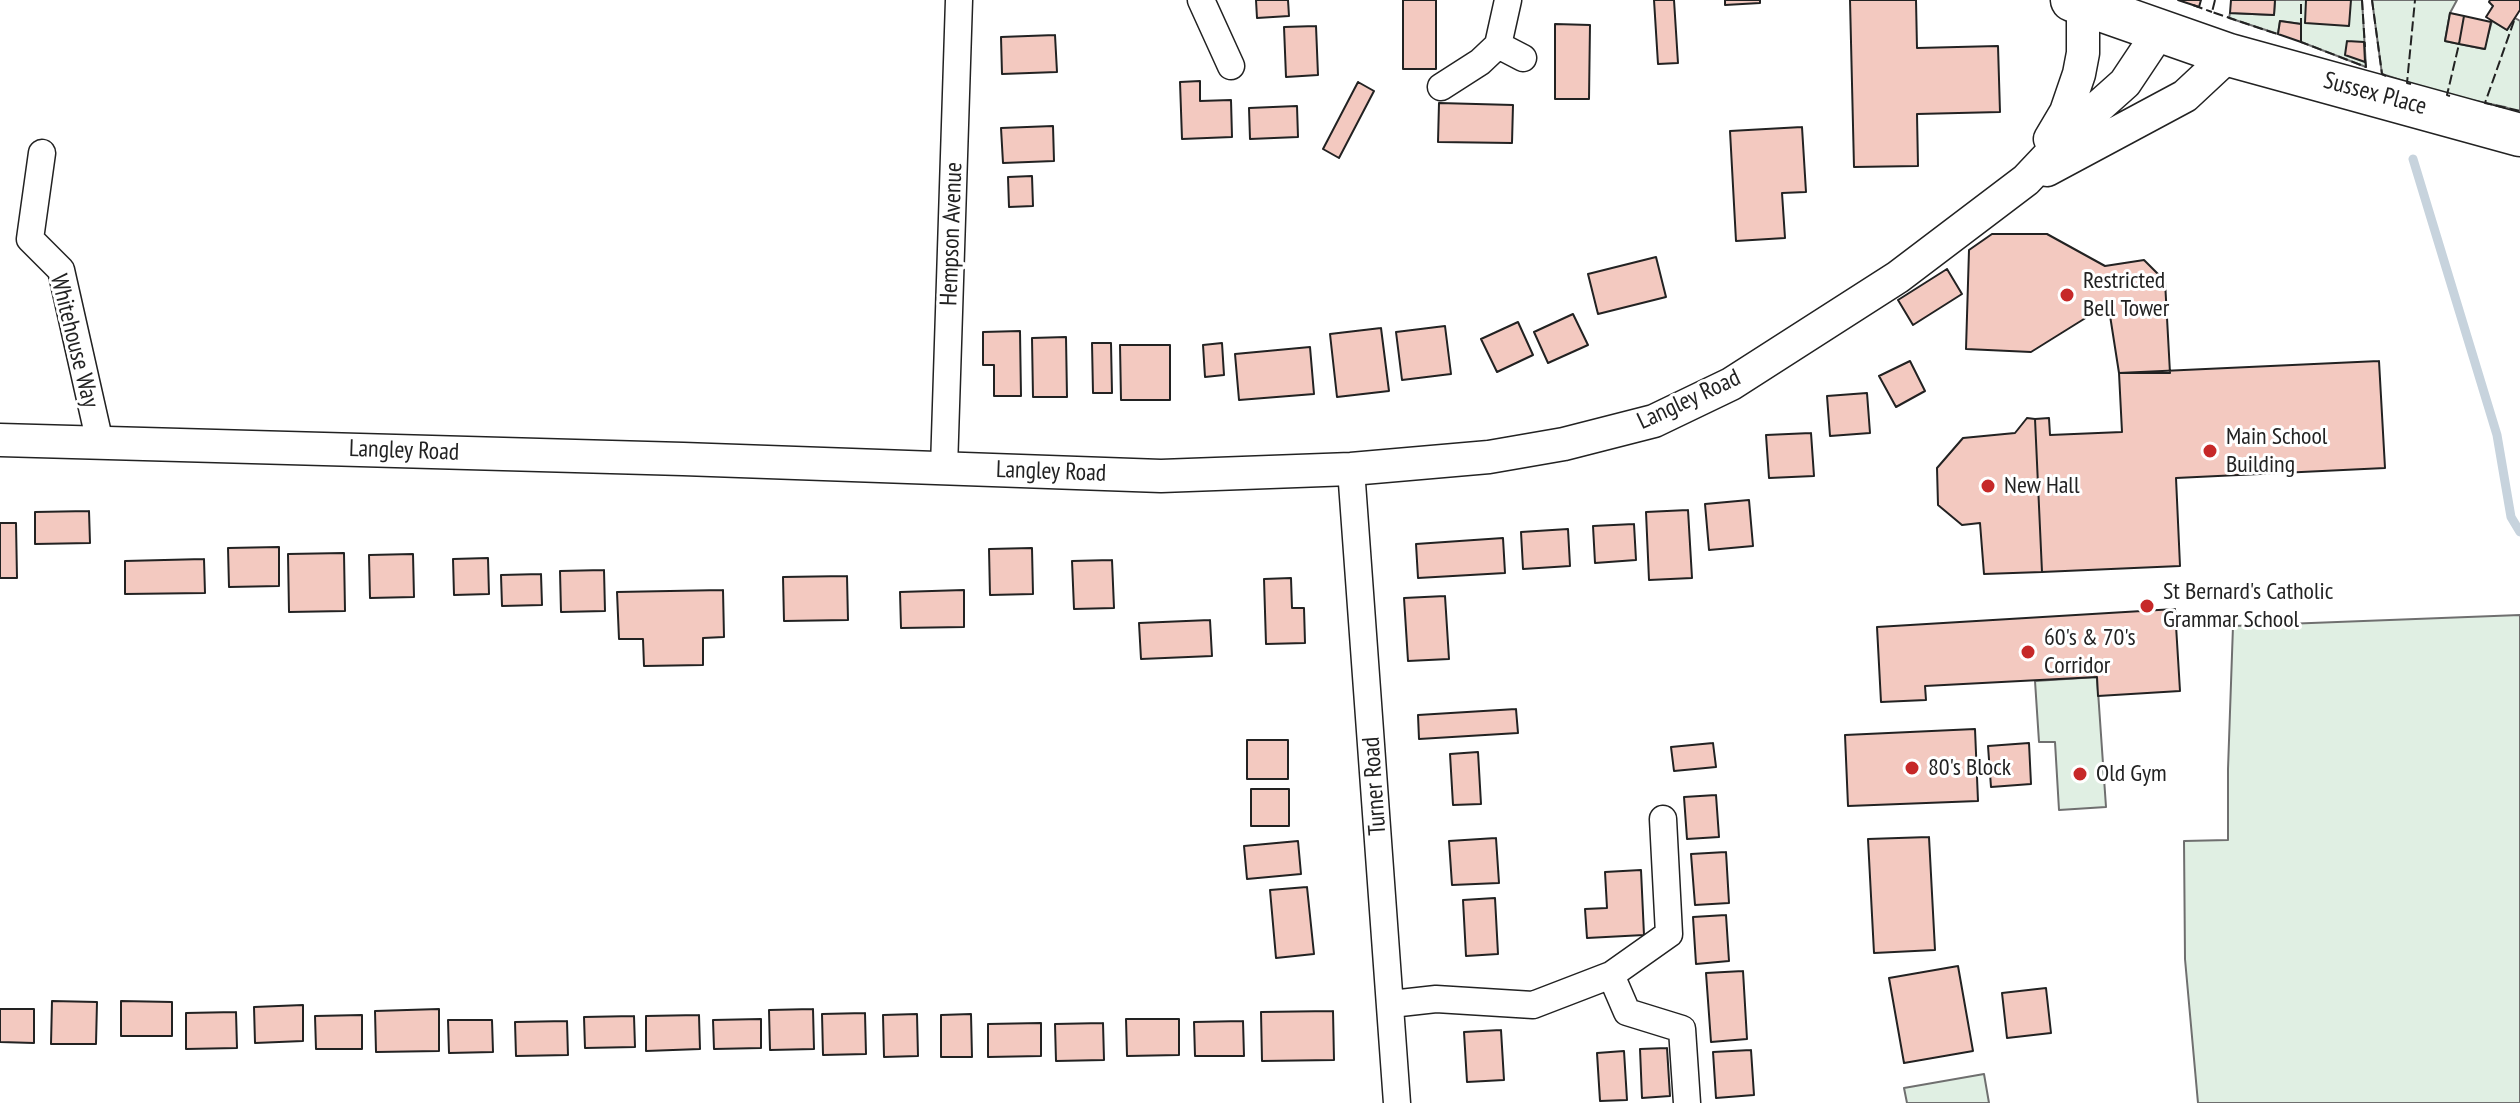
<!DOCTYPE html>
<html>
<head>
<meta charset="utf-8">
<style>
  body { margin:0 }
  canvas { display:block; background:#fff }
</style>
</head>
<body>
<canvas width="2520" height="1103"></canvas>
<script>
const context = document.querySelector('canvas').getContext('2d');
context.lineJoin = 'round';
function fillPath(path, color) {
  context.fillStyle = color;
  context.fill(path, 'evenodd');
}
function poly(rows) {
  const path = new Path2D();
  for (const r of rows) {
    path.moveTo(r[0], r[1]);
    for (let i = 2; i < r.length; i += 2) path.lineTo(r[i], r[i + 1]);
  }
  return path;
}
function stroke(path, color, width, dash) {
  context.strokeStyle = color;
  context.lineWidth = width;
  context.lineCap = dash ? 'butt' : 'round';
  context.setLineDash(dash || []);
  context.stroke(path);
}
function drawText(font, color, halo, rows, align = 'center') {
  context.font = font + ' "PT Sans Narrow",sans-serif';
  context.lineWidth = 6;
  context.setLineDash([]);
  context.textBaseline = 'middle';
  context.strokeStyle = halo;
  context.fillStyle = color;
  for (const [text, x, y, turn = 0] of rows) {
    context.save();
    context.translate(x, y);
    context.rotate((+turn || 0) * Math.PI / 180);
    context.textAlign = isNaN(turn) ? turn : align;
    if (halo) context.strokeText(text, 0, 0);
    context.fillText(text, 0, 0);
    context.restore();
  }
}
const green = poly([
  [2275,0,2362,0,2366,67,2301,42,2301,24,2280,21,2278,34,2229,18,2230,13,2274,15,2275,0],
  [2372,0,2457,0,2450,13,2445,41,2484,49,2492,21,2507,30,2515,18,2520,21,2520,113,2505,107,2447,95,2382,74,2372,0],
  [2520,615,2520,1103,2198,1103,2185,959,2184,841,2228,840,2228,769,2233,626,2520,615],
  [2097,677,2106,807,2059,810,2055,742,2039,742,2035,681,2097,677],
  [1984,1074,1989,1103,1907,1103,1904,1088,1984,1074]
]);
fillPath(green, '#e0efe3');
stroke(green, '#6f6f6f', 2);
stroke(poly([
  [2413,159,2497,435,2511,517,2520,532]
]), '#c7d3dd', 9);
const building = poly([
  [1256,0,1288,0,1289,16,1257,18,1256,0],
  [1403,0,1436,0,1436,69,1403,69,1403,0],
  [1654,0,1674,0,1678,63,1658,64,1654,0],
  [1725,0,1760,0,1760,3,1725,5,1725,0],
  [1850,0,1916,0,1917,48,1998,46,2000,112,1917,114,1918,166,1854,167,1850,0],
  [2178,0,2201,0,2199,7,2178,0],
  [2231,0,2275,0,2274,15,2230,13,2231,0],
  [2306,0,2351,0,2349,26,2305,23,2306,0],
  [2490,0,2520,0,2520,10,2507,30,2486,17,2493,6,2489,2,2490,0],
  [2450,13,2464,16,2459,44,2445,41,2450,13],
  [2464,16,2491,22,2485,49,2459,44,2464,16],
  [2280,21,2301,24,2301,42,2278,34,2280,21],
  [1555,24,1590,25,1589,99,1555,99,1555,24],
  [1316,26,1318,75,1286,77,1284,27,1316,26],
  [1055,35,1057,72,1002,74,1001,37,1055,35],
  [2347,41,2364,42,2365,62,2345,55,2347,41],
  [1200,81,1200,101,1231,100,1232,137,1182,139,1180,82,1200,81],
  [1358,82,1374,91,1339,158,1323,149,1358,82],
  [1439,103,1513,105,1512,143,1438,142,1439,103],
  [1297,106,1298,137,1250,139,1249,108,1297,106],
  [1053,126,1054,161,1003,163,1001,128,1053,126],
  [1802,127,1806,192,1782,193,1785,238,1736,241,1730,131,1802,127],
  [1032,176,1033,206,1009,207,1008,177,1032,176],
  [1992,234,2047,234,2105,266,2144,260,2165,281,2170,373,2119,373,2109,309,2100,309,2031,352,1966,349,1969,250,1992,234],
  [1656,257,1666,297,1598,314,1588,274,1656,257],
  [1947,269,1962,294,1913,325,1898,300,1947,269],
  [1573,314,1588,345,1548,363,1534,332,1573,314],
  [1518,322,1533,355,1497,372,1481,339,1518,322],
  [1445,326,1451,374,1402,380,1396,332,1445,326],
  [1381,328,1389,391,1337,397,1330,334,1381,328],
  [1020,331,1021,396,994,396,994,365,983,365,983,332,1020,331],
  [1066,337,1067,397,1033,397,1032,338,1066,337],
  [1092,343,1111,343,1112,393,1093,393,1092,343],
  [1222,343,1224,375,1205,377,1203,345,1222,343],
  [1120,345,1170,345,1170,400,1121,400,1120,345],
  [1310,347,1314,394,1239,400,1235,354,1310,347],
  [1910,361,1925,391,1896,407,1879,376,1910,361],
  [2379,361,2385,468,2176,478,2180,566,2042,572,2035,419,2049,418,2050,435,2122,432,2119,373,2379,361],
  [1867,393,1870,433,1830,436,1827,396,1867,393],
  [2027,418,2035,419,2042,572,1984,574,1980,523,1962,525,1938,505,1937,468,1963,438,2015,433,2027,418],
  [1811,433,1814,476,1769,478,1766,435,1811,433],
  [1749,500,1753,546,1709,550,1705,504,1749,500],
  [1688,510,1692,578,1649,580,1646,512,1688,510],
  [89,511,90,543,35,544,35,512,89,511],
  [0,523,16,523,17,578,0,578,0,523],
  [1634,524,1636,560,1595,563,1593,526,1634,524],
  [1568,529,1570,566,1523,569,1521,532,1568,529],
  [1503,538,1505,573,1418,578,1416,544,1503,538],
  [279,547,279,586,229,587,228,548,279,547],
  [1032,548,1033,594,990,595,989,549,1032,548],
  [344,553,345,611,289,612,288,554,344,553],
  [413,554,414,597,370,598,369,555,413,554],
  [488,558,489,594,454,595,453,559,488,558],
  [204,559,205,593,125,594,125,561,204,559],
  [1112,560,1114,608,1074,609,1072,561,1112,560],
  [604,570,605,611,561,612,560,571,604,570],
  [541,574,542,605,502,606,501,575,541,574],
  [847,576,848,620,784,621,783,577,847,576],
  [1291,578,1292,608,1304,608,1305,643,1266,644,1264,579,1291,578],
  [723,590,724,637,703,638,703,665,644,666,643,639,619,639,617,592,723,590],
  [964,590,964,627,901,628,900,592,964,590],
  [1445,596,1449,659,1408,661,1404,598,1445,596],
  [2175,609,2180,691,2098,696,2097,677,1925,686,1926,700,1881,702,1877,627,2175,609],
  [1210,620,1212,656,1141,659,1139,623,1210,620],
  [1516,709,1518,733,1419,739,1418,715,1516,709],
  [1975,729,1978,801,1848,806,1845,735,1975,729],
  [1247,740,1288,740,1288,779,1247,779,1247,740],
  [1713,743,1716,767,1674,771,1671,747,1713,743],
  [2029,743,2031,784,1991,787,1988,746,2029,743],
  [1478,752,1481,804,1453,805,1450,754,1478,752],
  [1251,789,1289,789,1289,826,1251,826,1251,789],
  [1716,795,1719,837,1687,839,1684,797,1716,795],
  [1929,837,1935,950,1874,953,1868,839,1929,837],
  [1496,838,1499,883,1452,885,1449,841,1496,838],
  [1298,841,1301,874,1247,879,1244,846,1298,841],
  [1726,852,1729,903,1695,905,1691,854,1726,852],
  [1641,870,1644,935,1587,938,1585,909,1607,908,1605,872,1641,870],
  [1307,887,1314,954,1276,958,1270,890,1307,887],
  [1495,898,1498,954,1466,956,1463,900,1495,898],
  [1726,915,1729,961,1696,964,1693,917,1726,915],
  [1958,966,1973,1051,1904,1063,1889,978,1958,966],
  [1743,971,1747,1039,1711,1042,1706,973,1743,971],
  [2046,988,2051,1033,2007,1038,2002,993,2046,988],
  [52,1001,97,1002,96,1044,51,1044,52,1001],
  [121,1001,172,1002,172,1036,121,1036,121,1001],
  [303,1005,303,1041,255,1043,254,1007,303,1005],
  [0,1009,34,1009,34,1043,0,1042,0,1009],
  [439,1009,439,1051,376,1052,375,1011,439,1009],
  [813,1009,814,1049,770,1050,769,1010,813,1009],
  [1333,1011,1334,1060,1262,1061,1261,1012,1333,1011],
  [236,1012,237,1048,186,1049,186,1013,236,1012],
  [865,1013,866,1054,823,1055,822,1014,865,1013],
  [917,1014,918,1056,884,1057,883,1015,917,1014],
  [971,1014,972,1057,941,1057,941,1015,971,1014],
  [362,1015,362,1049,316,1049,315,1016,362,1015],
  [699,1015,700,1049,646,1051,646,1016,699,1015],
  [634,1016,635,1047,585,1048,584,1017,634,1016],
  [761,1019,761,1048,714,1049,713,1020,761,1019],
  [1126,1019,1179,1019,1179,1055,1127,1056,1126,1019],
  [448,1020,492,1020,493,1052,449,1053,448,1020],
  [567,1021,568,1055,516,1056,515,1022,567,1021],
  [1243,1021,1244,1056,1195,1056,1194,1022,1243,1021],
  [1041,1023,1041,1056,988,1057,988,1024,1041,1023],
  [1103,1023,1104,1060,1056,1061,1055,1024,1103,1023],
  [1501,1030,1504,1080,1467,1082,1464,1032,1501,1030],
  [1667,1048,1670,1096,1642,1098,1640,1049,1667,1048],
  [1751,1050,1754,1095,1716,1098,1713,1052,1751,1050],
  [1624,1051,1627,1100,1600,1101,1597,1053,1624,1051]
]);
fillPath(building, '#f3c9c0');
stroke(building, '#222', 2);
const minor = poly([
  [1201,0,1231,66],
  [1498,45,1508,0],
  [1441,87,1480,62,1498,45,1523,58],
  [42,153,30,239,61,270,100,443],
  [944,468,959,0],
  [1351,469,1397,1103],
  [1611,975,1627,1012,1682,1029,1687,1103],
  [1391,1004,1436,999,1533,1005,1611,975,1669,934,1663,819]
]);
const tertiary = poly([
  [2050,139,2066,112,2079,74,2083,53,2083,6],
  [2047,170,2185,96,2229,55],
  [0,440,683,459,1161,476,1351,469,1489,457,1564,444,1654,421,1731,384,1898,277,2026,180,2078,125,2125,83,2159,32]
]);
const primary = poly([
  [2072,0,2229,55,2520,135]
]);
stroke(minor, '#222', 29);
stroke(tertiary, '#222', 35);
stroke(primary, '#222', 45);
stroke(minor, '#fff', 26);
stroke(tertiary, '#fff', 32);
stroke(primary, '#fff', 42);
stroke(poly([
  [2215,0,2212,12,2280,35],
  [2362,0,2365,47],
  [2372,0,2382,74,2386,76],
  [2193,5,2212,12],
  [2514,21,2485,103,2520,111],
  [2301,28,2301,0],
  [2301,40,2301,42,2366,67,2365,59],
  [2411,84,2407,83,2415,0],
  [2450,96,2447,95,2459,44]
]), '#222', 2, [10, 4]);
for (const [x, y, r, color] of [
  [2067,295,8,"#c62828"],
  [2210,451,8,"#c62828"],
  [1988,486,8,"#c62828"],
  [2147,606,8,"#c62828"],
  [2028,652,8,"#c62828"],
  [1912,768,8,"#c62828"],
  [2080,774,8,"#c62828"]
]) {
  const dot = new Path2D();
  dot.arc(x, y, r, 0, 2 * Math.PI);
  context.fillStyle = color;
  context.fill(dot);
  stroke(dot, '#fff', 3);
}
drawText('24px', '#222', '#fff', [
  ["Sussex Place",2375,94,15],
  ["Hempson Avenue",952,234,-88],
  ["Whitehouse Way",74,341,76],
  ["Langley Road",1689,400,-25],
  ["Langley Road",404,451,2],
  ["Langley Road",1051,472,2],
  ["Turner Road",1375,786,-94]
]);
drawText('24px', '#222', '#fff', [
  ["Restricted",2083,281],
  ["Bell Tower",2083,309],
  ["Main School",2226,437],
  ["Building",2226,465],
  ["New Hall",2004,486],
  ["St Bernard's Catholic",2163,592],
  ["Grammar School",2163,620],
  ["60's & 70's",2044,638],
  ["Corridor",2044,666],
  ["80's Block",1928,768],
  ["Old Gym",2096,774]
], 'left');
</script>
</body>
</html>
